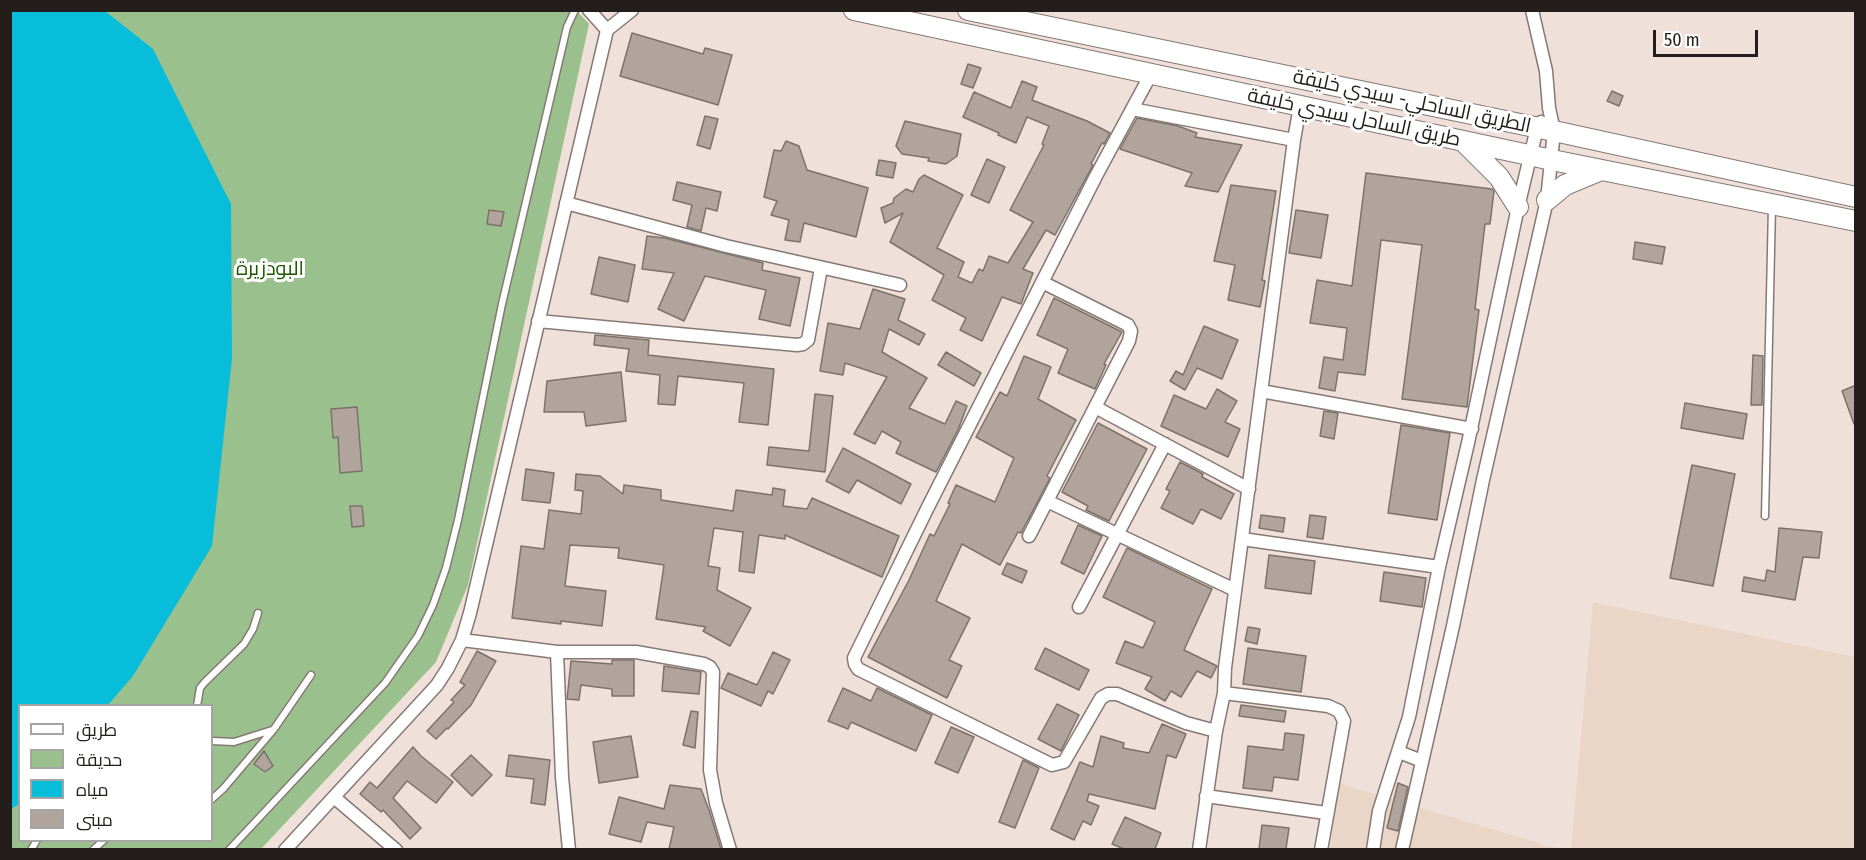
<!DOCTYPE html>
<html>
<head>
<meta charset="utf-8">
<style>
  body { margin:0 }
  #map { position:relative; width:1866px; height:860px; overflow:hidden; background:#f0e0da; font-family:"Fira Sans Condensed",Cairo,sans-serif }
  canvas { display:block }
  .frame { position:absolute; inset:0; border:12px solid #231d1b; pointer-events:none }
  .legend { position:absolute; left:18px; top:704px; width:195px; height:138px; box-sizing:border-box; background:#fff; border:2px solid #a7a5a4; margin:0; padding:8px 10px; list-style:none; font-size:18px; color:#231d1b }
  .legend li { display:flex; align-items:center; gap:12px; height:30px }
  .legend b { width:30px; border:2px solid #a7a5a4 }
  .scale { position:absolute; left:1653px; top:30px; width:105px; height:27px; box-sizing:border-box; border:3px solid #231d1b; border-top:0; padding-left:8px; font-size:18px; line-height:21px; white-space:nowrap; color:#231d1b; -webkit-text-stroke:4px #fff; paint-order:stroke }
</style>
</head>
<body>
<div id="map">
<canvas width="1866" height="860"></canvas>
<div class="frame"></div>
<ul class="legend">
<li><b style="height:8px;background:#fff"></b>طريق</li>
<li><b style="height:16px;background:#9ac08e"></b>حديقة</li>
<li><b style="height:16px;background:#07bdda"></b>مياه</li>
<li><b style="height:16px;background:#b0a49c"></b>مبنى</li>
</ul>
<div class="scale">50 m</div>
</div>
<script>
const context = document.querySelector('canvas').getContext('2d');
context.lineJoin = 'round';
function fillPath(path, color) {
  context.fillStyle = color;
  context.fill(path, 'evenodd');
}
function poly(rows) {
  const path = new Path2D();
  for (const r of rows) {
    path.moveTo(r[0], r[1]);
    for (let i = 2; i < r.length; i += 2) path.lineTo(r[i], r[i + 1]);
  }
  return path;
}
function stroke(path, color, width, dash) {
  context.strokeStyle = color;
  context.lineWidth = width;
  context.lineCap = dash ? 'butt' : 'round';
  context.setLineDash(dash || []);
  context.stroke(path);
}
function drawText(font, color, halo, rows, align = 'center') {
  context.font = font + ' "Fira Sans Condensed",Cairo,sans-serif';
  context.lineWidth = 6;
  context.setLineDash([]);
  context.textBaseline = 'middle';
  context.strokeStyle = halo;
  context.fillStyle = color;
  for (const [text, x, y, turn = 0] of rows) {
    context.save();
    context.translate(x, y);
    context.rotate((+turn || 0) * Math.PI / 180);
    context.textAlign = isNaN(turn) ? turn : align;
    if (halo) context.strokeText(text, 0, 0);
    context.fillText(text, 0, 0);
    context.restore();
  }
}
fillPath(poly([
  [1593,602,1855,657,1855,849,1571,849],
  [1338,783,1559,849,1330,850]
]), '#e9d6c6');
fillPath(poly([
  [576,10,589,24,468,585,436,662,261,849,11,849,10,11],
  [20,706,212,706,212,840,20,840]
]), '#9ac08e');
fillPath(poly([
  [11,10,105,11,153,49,231,204,232,358,212,546,133,676,108,705,20,706,19,804,11,809]
]), '#07bdda');
const building = poly([
  [632,33,703,54,705,48,732,55,718,105,620,76,632,33],
  [968,64,981,68,973,88,961,84,968,64],
  [1022,81,1037,87,1032,100,1087,121,1110,133,1104,144,1102,143,1091,164,1093,165,1055,235,1046,230,1023,269,1033,273,1021,304,1002,297,982,341,960,330,966,318,932,300,944,275,890,242,903,213,885,223,881,208,893,203,894,198,906,189,913,192,919,179,924,175,963,195,937,248,964,262,958,277,972,283,979,269,983,271,989,256,1008,263,1033,222,1010,210,1044,145,1042,144,1049,126,1027,117,1016,143,998,135,999,133,963,117,974,92,1011,108,1022,81],
  [1612,91,1623,96,1619,106,1607,101,1612,91],
  [705,116,718,119,710,149,697,145,705,116],
  [1137,118,1178,126,1197,133,1195,137,1242,145,1218,192,1185,186,1192,173,1120,149,1137,118],
  [905,121,961,134,957,156,946,164,928,161,929,158,902,154,896,146,905,121],
  [786,141,799,146,807,170,868,188,856,237,804,223,800,242,785,240,789,220,771,215,777,201,764,197,774,150,781,151,786,141],
  [987,159,1005,167,989,203,971,195,987,159],
  [879,160,896,163,893,178,876,175,879,160],
  [1366,173,1492,189,1494,191,1490,224,1485,224,1475,309,1479,310,1467,407,1402,399,1422,245,1381,240,1365,375,1338,372,1335,391,1319,388,1324,357,1343,360,1347,328,1310,323,1317,280,1352,286,1366,173],
  [677,182,721,192,717,211,706,208,701,231,687,227,692,205,673,200,677,182],
  [1231,185,1276,191,1262,280,1265,281,1260,307,1228,300,1235,265,1214,261,1231,185],
  [489,210,504,212,501,226,487,224,489,210],
  [1296,210,1328,215,1321,258,1289,253,1296,210],
  [647,236,665,238,763,263,762,270,800,278,790,326,759,319,766,290,705,276,684,321,658,309,674,273,642,269,647,236],
  [1635,242,1665,247,1662,264,1633,259,1635,242],
  [599,257,635,265,628,302,591,294,599,257],
  [873,289,905,299,898,320,925,334,919,345,889,329,882,352,927,378,909,408,945,424,956,401,967,406,958,430,936,472,896,453,901,442,882,431,875,444,854,434,887,377,845,363,843,375,820,371,828,323,860,329,873,289],
  [1054,298,1122,332,1104,364,1106,365,1095,389,1058,373,1068,349,1037,335,1054,298],
  [1204,326,1238,340,1222,379,1197,368,1185,390,1170,381,1176,371,1183,375,1204,326],
  [595,335,649,340,648,355,774,369,768,425,739,422,744,383,678,376,675,405,658,404,660,375,626,371,629,349,594,345,595,335],
  [946,352,981,373,974,386,938,365,946,352],
  [1753,355,1763,356,1762,405,1751,405,1753,355],
  [1024,356,1051,367,1038,399,1076,420,1047,476,1050,478,1038,501,1021,533,1018,532,1000,565,962,544,936,601,970,618,949,660,962,666,947,698,868,657,909,580,930,534,934,536,950,504,948,503,956,485,995,502,1014,458,976,437,1000,392,1007,396,1024,356],
  [621,372,626,421,586,426,584,412,544,412,547,381,621,372],
  [1856,385,1856,424,1854,424,1842,391,1856,385],
  [1217,389,1237,401,1225,422,1240,429,1228,457,1161,426,1174,395,1206,409,1217,389],
  [815,394,833,396,825,472,767,465,769,447,809,451,815,394],
  [1685,403,1747,414,1743,439,1681,428,1685,403],
  [357,407,362,471,340,473,338,437,333,438,331,409,357,407],
  [1324,411,1338,413,1334,439,1320,436,1324,411],
  [1098,423,1147,449,1109,521,1086,510,1088,506,1062,492,1098,423],
  [1401,425,1450,433,1437,520,1388,513,1401,425],
  [843,448,911,484,901,504,857,480,849,493,826,481,843,448],
  [1180,462,1203,474,1202,477,1234,494,1221,519,1201,509,1193,524,1161,508,1170,491,1166,489,1180,462],
  [1692,465,1735,474,1713,586,1670,578,1692,465],
  [526,469,554,473,550,503,522,500,526,469],
  [576,474,600,476,623,494,624,485,661,490,661,500,733,511,736,490,772,495,773,488,785,490,783,506,807,509,812,498,899,536,882,577,785,535,785,539,759,535,754,573,739,571,743,532,714,528,708,566,720,568,717,590,751,608,730,646,703,631,706,627,656,619,664,565,618,558,619,548,570,545,565,586,606,591,602,626,561,621,561,624,512,618,521,546,544,549,549,510,581,514,583,491,575,490,576,474],
  [350,506,362,506,364,526,352,527,350,506],
  [1261,515,1285,518,1283,532,1259,528,1261,515],
  [1310,515,1326,517,1323,539,1307,537,1310,515],
  [1078,525,1102,536,1084,574,1061,563,1078,525],
  [1779,528,1822,532,1819,558,1803,557,1795,600,1742,591,1744,577,1765,581,1767,570,1775,572,1779,528],
  [1127,548,1212,589,1184,650,1217,666,1211,678,1197,671,1181,697,1171,691,1165,701,1145,689,1152,677,1116,663,1125,641,1143,648,1155,622,1103,597,1127,548],
  [1269,555,1315,561,1311,594,1265,588,1269,555],
  [1007,563,1027,571,1022,583,1002,574,1007,563],
  [1384,572,1426,578,1422,607,1380,601,1384,572],
  [1248,627,1260,629,1257,644,1245,641,1248,627],
  [1045,648,1089,670,1079,690,1035,669,1045,648],
  [1248,648,1306,656,1301,692,1243,684,1248,648],
  [477,651,496,661,471,705,448,729,447,728,436,739,427,731,454,702,451,700,465,685,460,682,477,651],
  [773,652,790,660,773,694,768,691,761,706,721,688,728,673,757,685,773,652],
  [612,660,634,660,634,696,612,696,612,689,581,685,579,700,567,699,571,661,612,664,612,660],
  [664,666,701,672,699,694,662,691,664,666],
  [843,688,871,701,877,688,932,715,916,751,851,722,848,729,828,721,843,688],
  [1057,704,1079,715,1061,751,1038,739,1057,704],
  [1241,705,1286,711,1284,722,1239,716,1241,705],
  [691,711,698,712,695,748,683,745,691,711],
  [1162,724,1186,734,1176,758,1167,755,1155,809,1089,794,1087,801,1099,806,1091,825,1083,821,1074,840,1051,829,1080,762,1093,767,1101,736,1124,743,1123,748,1149,753,1162,724],
  [951,727,974,737,958,773,935,763,951,727],
  [1285,733,1304,735,1298,780,1274,777,1272,791,1243,788,1248,746,1283,750,1285,733],
  [631,736,638,777,599,783,593,742,631,736],
  [413,747,421,756,453,782,436,803,407,781,393,798,421,828,410,839,383,810,381,812,360,794,370,782,377,788,413,747],
  [264,751,273,766,265,772,254,764,264,751],
  [471,755,492,775,472,796,451,775,471,755],
  [509,755,550,760,545,805,531,803,534,779,506,776,509,755],
  [1023,760,1039,768,1015,828,999,822,1023,760],
  [1398,783,1408,787,1398,831,1387,828,1398,783],
  [670,785,701,789,709,810,721,849,669,849,674,827,647,822,641,842,609,834,619,797,664,809,670,785],
  [1125,817,1161,833,1155,849,1124,849,1112,844,1125,817],
  [1262,825,1289,828,1286,849,1259,849,1262,825]
]);
fillPath(building, '#b0a49c');
stroke(building, '#7d726a', 1.5);
const service = poly([
  [1765,516,1772,207],
  [197,706,200,688,205,682,244,644,253,629,258,613],
  [212,741,234,742,272,730],
  [212,799,223,789,274,729,311,675],
  [31,850,37,840],
  [93,850,104,840],
  [229,850,385,683,418,636,433,605,446,568,458,520,502,304,567,27,575,10]
]);
const minor = poly([
  [589,10,607,30],
  [1151,74,1096,176,928,507,854,658,855,664,858,669,1052,765,1064,762,1101,698,1108,694,1117,694,1186,723,1216,731],
  [1132,109,1294,140,1225,668,1224,693,1216,731,1199,850],
  [1294,140,1300,106],
  [566,203,726,246,900,285],
  [538,321,797,345,803,344,808,340,821,268],
  [1261,391,1472,429],
  [1095,407,1249,489],
  [1047,501,1235,590],
  [1029,536,1129,341,1131,331,1128,325,1042,282],
  [1242,539,1439,567],
  [1079,607,1165,444],
  [462,640,557,652,636,652,704,664,710,667,713,672,710,770,716,803,730,850],
  [557,652,562,777,569,850],
  [1224,693,1328,706,1339,711,1344,721,1321,850],
  [1399,752,1422,761],
  [1206,796,1326,813],
  [335,798,396,850],
  [285,850,437,685,448,668,462,640,470,613,607,30,632,10],
  [1373,850,1379,811,1409,717,1439,567,1468,443,1518,207,1537,128,1541,122],
  [1402,850,1453,626,1483,480,1547,200,1554,131,1549,108,1546,71,1532,10]
]);
const trunk = poly([
  [854,10,1552,160,1856,221],
  [968,10,1554,131,1856,197],
  [1464,142,1499,177,1518,207],
  [1547,200,1565,185,1601,170]
]);
stroke(service, '#867974', 9);
stroke(minor, '#867974', 15);
stroke(trunk, '#867974', 22);
stroke(service, '#fff', 6);
stroke(minor, '#fff', 12);
stroke(trunk, '#fff', 20);
drawText('20px', '#231d1b', '#fff', [
  ["الطريق الساحلي- سيدي خليفة",1412,102,12],
  ["طريق الساحل سيدي خليفة",1354,118,12]
]);
drawText('20px', '#1f5800', '#fff', [
  ["البودزيرة",270,269]
]);
</script>
</body>
</html>
